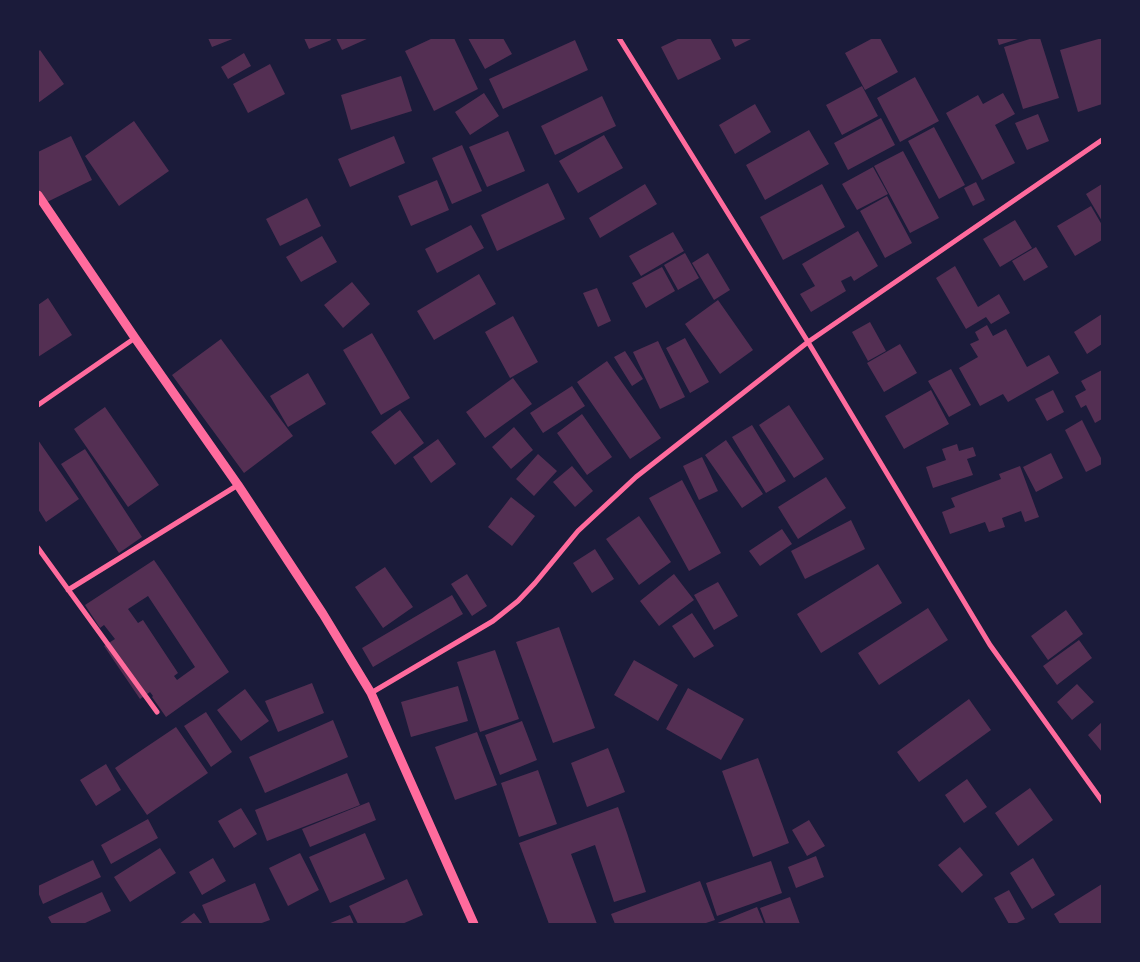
<!DOCTYPE html>
<html>
<head>
<meta charset="utf-8">
<style>
  body { margin:0 }
  #map { position:relative; width:1140px; height:962px; overflow:hidden; background:#1b1b3a; font-family:"Times New Roman",serif }
  canvas { display:block }
  .frame { position:absolute; inset:0; border:39px solid #1b1b3a; pointer-events:none }
</style>
</head>
<body>
<div id="map">
<canvas width="1140" height="962"></canvas>
<div class="frame"></div>
</div>
<script>
const context = document.querySelector('canvas').getContext('2d');
context.lineJoin = 'round';
function fillPath(path, color) {
  context.fillStyle = color;
  context.fill(path, 'evenodd');
}
function poly(rows) {
  const path = new Path2D();
  for (const r of rows) {
    path.moveTo(r[0], r[1]);
    for (let i = 2; i < r.length; i += 2) path.lineTo(r[i], r[i + 1]);
  }
  return path;
}
function stroke(path, color, width, dash) {
  context.strokeStyle = color;
  context.lineWidth = width;
  context.lineCap = dash ? 'butt' : 'round';
  context.setLineDash(dash || []);
  context.stroke(path);
}
fillPath(poly([
  [208,38,235,38,212,47],
  [304,38,330,38,331,40,309,49],
  [336,38,369,38,342,50],
  [433,38,454,38,478,89,434,111,405,51],
  [468,38,503,38,512,54,485,69],
  [680,38,710,38,721,59,678,80,661,47],
  [731,38,753,38,735,47],
  [873,38,880,38,898,72,865,90,845,53],
  [997,38,1021,38,999,45],
  [1033,38,1040,38,1059,98,1023,109,1004,47],
  [1102,38,1102,104,1078,112,1060,50],
  [575,40,588,70,503,109,489,79],
  [40,50,64,84,38,103,38,52],
  [244,53,251,66,228,79,221,67],
  [270,64,285,94,248,113,233,84],
  [401,76,412,111,351,130,341,95],
  [915,77,939,121,900,142,877,98],
  [862,86,878,116,842,135,826,105],
  [484,93,499,116,470,135,455,112],
  [1003,93,1015,114,995,125,1015,163,982,180,946,113,978,95,983,104],
  [602,96,616,126,555,155,541,126],
  [755,104,771,132,735,154,719,125],
  [1038,114,1049,141,1027,150,1015,123],
  [881,118,895,145,848,170,834,143],
  [134,121,169,171,119,206,85,156],
  [934,127,965,185,939,199,908,141],
  [809,130,829,164,765,200,746,165],
  [508,131,525,171,487,187,469,147],
  [604,135,623,168,578,193,559,161],
  [71,136,92,180,45,203,38,188,38,152],
  [394,136,405,163,350,187,338,159],
  [462,145,482,191,452,204,432,158],
  [903,151,939,218,910,233,874,166],
  [873,167,888,194,857,210,842,184],
  [437,180,449,210,411,226,398,196],
  [976,182,985,200,973,206,964,188],
  [548,183,565,219,497,251,481,215],
  [645,184,657,204,600,238,589,218],
  [822,184,845,227,783,260,760,217],
  [1102,184,1102,221,1086,194],
  [887,196,912,243,885,258,860,211],
  [307,198,321,226,280,246,266,219],
  [1091,206,1102,225,1102,240,1075,256,1057,226],
  [1015,220,1032,248,1000,267,983,239],
  [471,225,484,248,437,273,425,249],
  [858,231,878,266,854,281,851,276,841,281,846,291,811,312,800,294,815,286,802,264],
  [673,232,684,251,641,276,629,256],
  [322,236,337,262,301,282,286,257],
  [1036,247,1048,267,1024,281,1012,261],
  [685,253,699,278,678,290,664,265],
  [708,253,730,290,714,300,692,263],
  [955,266,978,307,999,294,1010,313,991,324,986,317,966,329,936,278],
  [662,267,675,291,646,308,632,283],
  [479,274,496,304,434,340,417,311],
  [352,282,370,304,343,328,324,305],
  [597,288,611,321,598,327,583,293],
  [48,298,72,335,38,357,38,305],
  [718,300,753,350,720,374,685,324],
  [1102,314,1102,344,1087,354,1074,332],
  [513,316,538,362,510,378,485,332],
  [870,322,886,351,868,361,852,332],
  [987,325,993,336,1006,329,1027,367,1049,355,1059,373,1008,402,1003,394,980,406,959,368,978,357,970,344,979,340,975,332],
  [372,333,410,398,381,415,343,350],
  [685,338,709,382,690,393,666,348],
  [221,339,293,436,244,473,172,375],
  [658,341,685,397,660,409,633,352],
  [900,344,917,373,884,392,867,363],
  [625,351,643,379,632,386,614,357],
  [607,361,661,438,630,459,577,382],
  [951,369,971,405,949,417,928,381],
  [1102,370,1102,419,1095,423,1086,405,1081,408,1075,396,1086,390,1081,381],
  [308,373,326,404,288,427,270,396],
  [513,378,532,404,485,438,466,412],
  [572,386,585,406,543,433,530,413],
  [931,390,949,424,904,449,885,416],
  [1053,390,1064,412,1047,421,1035,399],
  [789,405,824,459,794,478,759,425],
  [105,407,159,485,128,507,74,429],
  [400,410,424,443,395,465,371,432],
  [582,414,612,457,587,475,557,433],
  [1082,420,1102,460,1102,464,1086,472,1065,430],
  [752,425,786,481,766,493,732,437],
  [514,427,533,450,511,469,492,447],
  [438,439,456,464,431,483,413,457],
  [38,440,79,499,46,522,38,509],
  [726,440,763,494,742,508,705,455],
  [957,444,959,451,973,447,976,456,967,459,973,475,933,488,926,467,946,460,942,449],
  [85,449,142,537,119,553,61,464],
  [1051,453,1063,478,1036,492,1023,467],
  [538,454,557,471,534,496,516,479],
  [702,457,718,491,699,500,683,466],
  [572,466,593,491,575,507,553,482],
  [1020,466,1039,517,1025,522,1021,511,1002,518,1005,527,989,532,985,522,950,534,942,512,955,507,951,498,1001,479,999,474],
  [826,477,846,508,798,539,778,507],
  [682,480,721,553,689,571,649,498],
  [511,497,535,516,512,546,488,527],
  [639,516,671,562,639,585,606,539],
  [851,520,865,549,805,579,791,551],
  [782,529,792,544,760,566,749,551],
  [595,549,614,579,592,593,573,563],
  [154,560,167,579,229,672,166,717,152,697,153,696,150,692,140,699,104,646,115,639,104,625,100,628,85,605],
  [148,596,195,667,177,680,174,676,178,673,143,620,138,623,128,609],
  [878,564,902,603,821,653,797,614],
  [385,567,413,607,383,628,355,587],
  [467,574,487,606,472,616,451,584],
  [674,574,694,600,659,626,640,601],
  [718,582,738,616,714,630,694,595],
  [452,595,463,614,373,667,362,648],
  [928,608,948,640,879,685,858,653],
  [1066,610,1083,634,1048,660,1031,636],
  [692,613,714,646,694,658,672,626],
  [559,627,595,728,553,743,516,642],
  [1079,640,1092,658,1057,685,1043,666],
  [495,650,519,719,480,732,457,662],
  [634,660,678,685,658,721,614,695],
  [312,683,324,713,278,732,265,701],
  [1077,684,1094,702,1072,720,1057,702],
  [458,686,468,721,411,737,401,702],
  [688,688,744,719,721,760,666,729],
  [245,689,269,721,241,741,217,710],
  [969,699,991,730,919,782,897,752],
  [206,712,232,752,211,767,184,726],
  [333,720,348,757,265,793,249,757],
  [522,721,537,760,500,775,485,735],
  [1102,722,1102,752,1088,735],
  [176,727,208,773,147,815,115,768],
  [477,732,497,785,455,800,435,747],
  [608,748,625,792,587,807,571,763],
  [758,758,789,843,753,857,722,771],
  [106,764,121,790,96,806,80,780],
  [538,770,557,824,519,837,501,783],
  [347,773,360,805,267,841,255,810],
  [967,779,987,807,964,823,945,795],
  [1030,788,1053,820,1018,846,995,813],
  [369,802,376,820,310,847,302,829],
  [618,807,627,833,646,892,614,902,595,845,571,854,597,924,549,924,519,843],
  [241,808,257,834,234,848,218,821],
  [148,819,158,838,111,864,101,845],
  [809,820,825,846,807,856,792,830],
  [365,833,385,879,330,903,309,857],
  [960,847,983,875,962,893,938,865],
  [160,848,176,873,130,902,114,877],
  [300,853,319,890,288,906,269,868],
  [816,856,824,877,796,888,788,867],
  [213,858,226,881,202,895,189,872],
  [1033,858,1055,895,1032,909,1010,873],
  [93,860,101,877,43,904,38,892,38,886],
  [771,861,782,893,717,916,706,883],
  [407,879,423,915,402,924,358,924,349,906],
  [700,881,715,920,703,924,615,924,611,914],
  [255,883,270,920,259,924,210,924,202,905],
  [1102,884,1102,924,1060,924,1054,914],
  [1009,890,1025,919,1015,924,1009,924,994,898],
  [102,892,111,911,83,924,52,924,48,917],
  [790,897,800,924,766,924,760,908],
  [757,907,764,924,715,924],
  [194,913,203,924,179,924],
  [350,915,354,924,328,924]
]), '#542f53');
stroke(poly([
  [619,38,808,342,990,645,1102,801],
  [38,405,135,338],
  [38,548,157,712],
  [68,590,238,485],
  [371,693,493,621,518,601,535,583,578,531,636,477,808,342,1102,140]
]), '#ff6b9d', 5);
stroke(poly([
  [38,195,135,338,238,485,323,614,371,693,474,924]
]), '#ff6b9d', 9);
</script>
</body>
</html>
